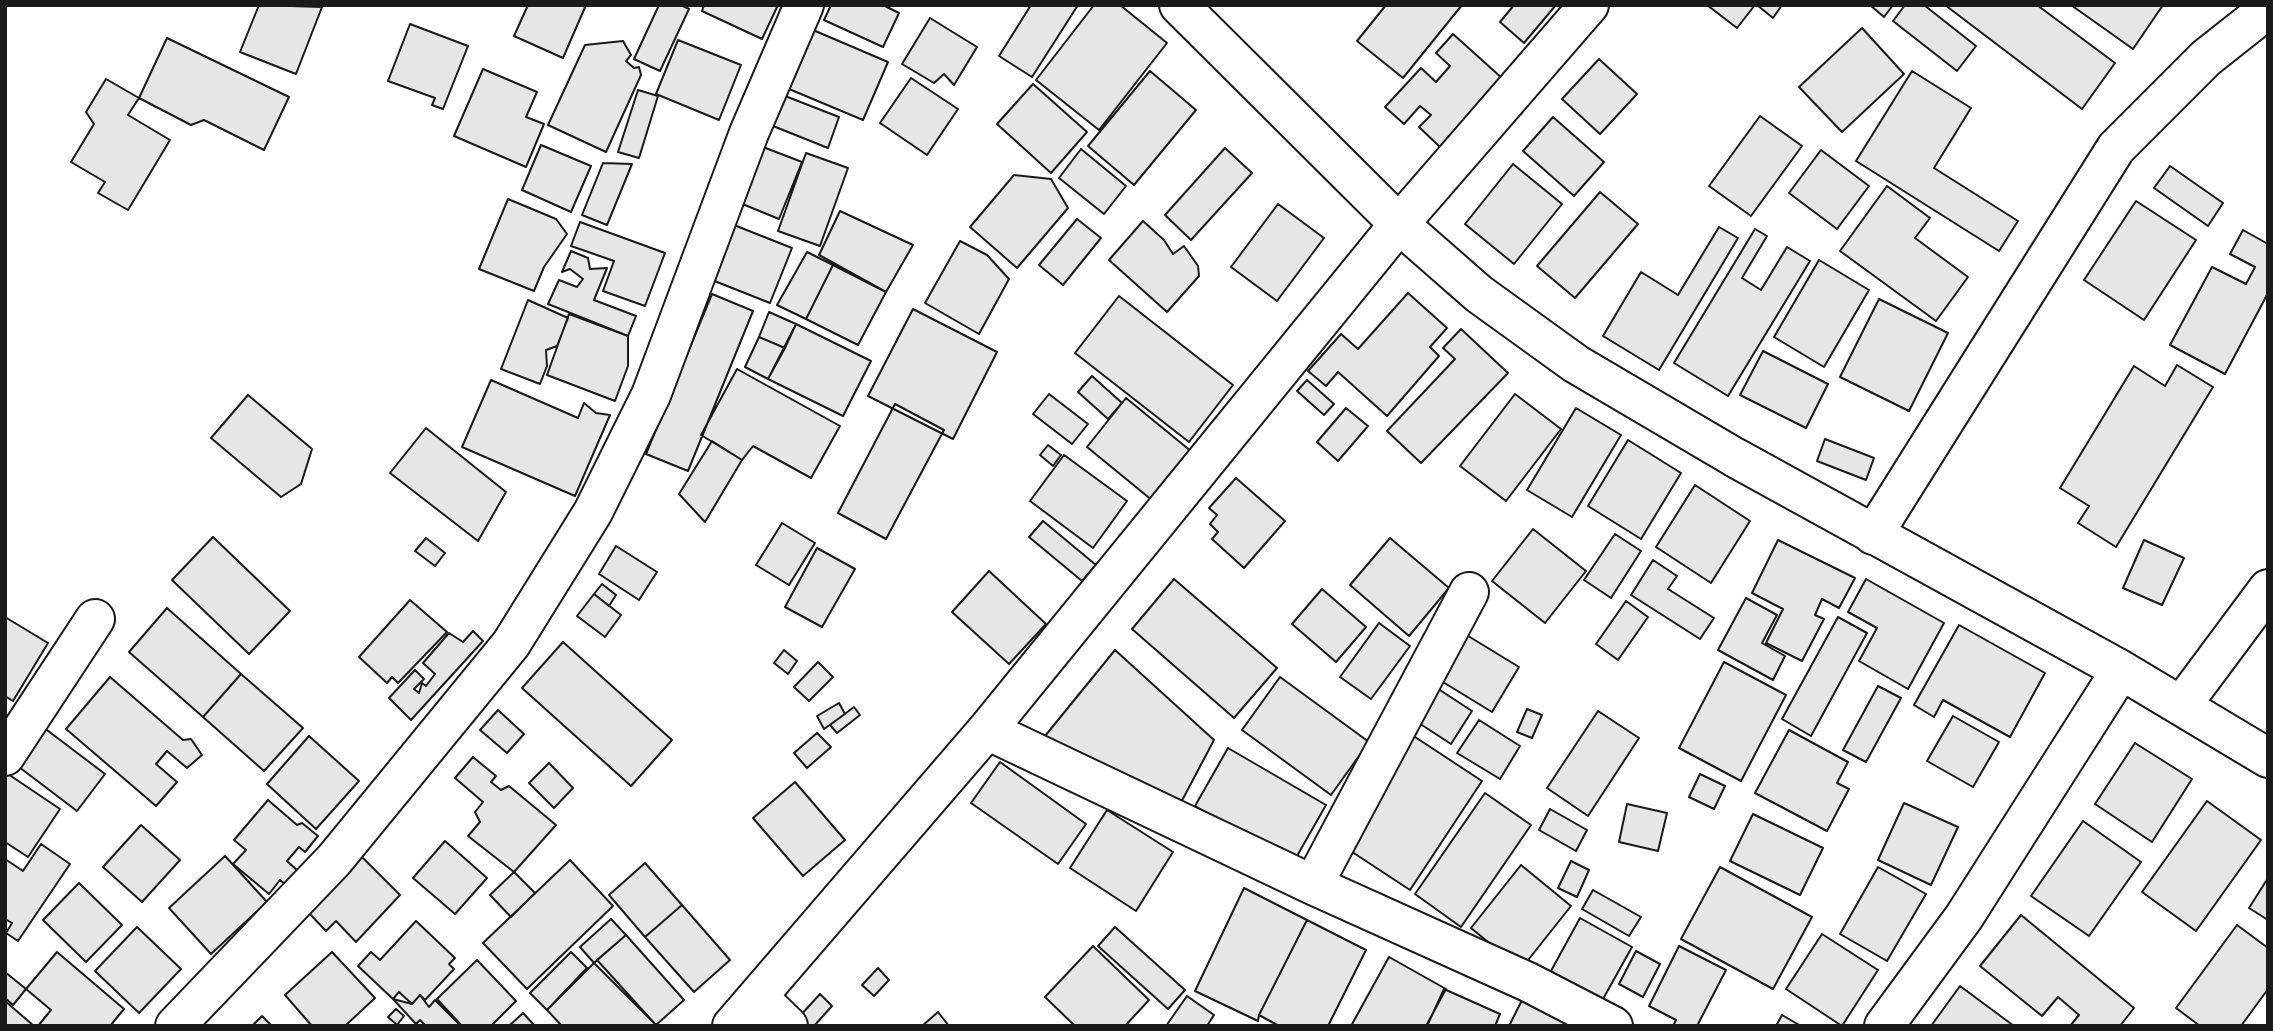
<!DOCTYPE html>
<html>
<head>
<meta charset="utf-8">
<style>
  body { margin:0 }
  #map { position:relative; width:2273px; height:1031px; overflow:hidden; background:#fff; font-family:"Roboto Condensed",sans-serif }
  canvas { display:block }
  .frame { position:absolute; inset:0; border:7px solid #1a1a1a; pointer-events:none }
</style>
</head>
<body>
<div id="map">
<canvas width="2273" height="1031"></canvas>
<div class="frame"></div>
</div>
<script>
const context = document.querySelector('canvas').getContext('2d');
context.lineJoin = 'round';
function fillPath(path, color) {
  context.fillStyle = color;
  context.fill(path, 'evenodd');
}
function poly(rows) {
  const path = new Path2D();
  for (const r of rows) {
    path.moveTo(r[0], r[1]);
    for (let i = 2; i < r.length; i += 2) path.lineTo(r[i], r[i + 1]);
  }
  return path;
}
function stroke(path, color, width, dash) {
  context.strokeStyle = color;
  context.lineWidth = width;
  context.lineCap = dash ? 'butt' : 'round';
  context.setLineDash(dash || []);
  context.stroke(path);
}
const building = poly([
  [259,5,322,7,296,74,240,52,259,5],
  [528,5,586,5,563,58,514,36,528,5],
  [659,5,681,5,689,9,660,71,634,59,659,5],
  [704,5,778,5,762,39,702,11,704,5],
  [831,5,883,5,899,13,883,47,824,20,831,5],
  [1031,5,1078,5,1032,77,999,56,1031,5],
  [1094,5,1120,5,1167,43,1099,130,1036,80,1094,5],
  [1386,5,1462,5,1403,78,1357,41,1386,5],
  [1514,5,1556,5,1524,43,1500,22,1514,5],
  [1707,5,1755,5,1737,28,1707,5],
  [1757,5,1782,5,1773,18,1757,5],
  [1870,5,1893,5,1884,17,1870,5],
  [1905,5,1924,5,1976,46,1957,71,1893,21,1905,5],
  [1945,5,2037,5,2115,63,2082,109,1945,5],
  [2071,5,2163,5,2133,49,2071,5],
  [930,18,977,47,954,85,944,74,934,83,902,64,930,18],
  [410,24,468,46,443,109,432,105,435,98,388,81,410,24],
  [1862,28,1904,74,1842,132,1799,87,1862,28],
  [813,30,888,62,863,120,789,89,813,30],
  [1453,34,1503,79,1440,147,1419,127,1431,115,1420,106,1404,124,1385,107,1421,68,1436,82,1450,66,1436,53,1453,34],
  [167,38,289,97,264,150,204,120,191,125,139,98,167,38],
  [678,40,741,65,719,120,656,94,678,40],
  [623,41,631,55,626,61,634,68,639,67,641,75,606,152,548,125,585,45,623,41],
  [1599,59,1637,94,1600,134,1562,99,1599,59],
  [483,69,537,92,526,117,544,124,526,167,454,136,483,69],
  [1150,71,1196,110,1134,185,1088,146,1150,71],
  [1912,71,1971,108,1934,168,2018,221,1999,251,1856,161,1912,71],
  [911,78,958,109,927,155,880,123,911,78],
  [106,79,139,98,128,115,170,140,128,210,98,193,105,182,71,162,94,124,86,112,106,79],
  [1033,84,1087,132,1051,173,997,124,1033,84],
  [638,90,658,96,639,158,618,152,638,90],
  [780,94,839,117,828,148,768,124,780,94],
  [1760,116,1802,146,1751,216,1709,186,1760,116],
  [1553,117,1604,162,1574,196,1523,151,1553,117],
  [541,145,591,166,571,212,522,190,541,145],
  [763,147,802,162,779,219,740,203,763,147],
  [1225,148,1252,173,1191,240,1165,215,1225,148],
  [1081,149,1126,186,1104,214,1059,178,1081,149],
  [1821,150,1869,186,1837,229,1789,193,1821,150],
  [806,153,848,168,820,246,778,231,806,153],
  [603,163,632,164,607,225,582,215,603,163],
  [1513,164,1562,204,1514,264,1465,224,1513,164],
  [2170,166,2223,203,2208,226,2154,188,2170,166],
  [1014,175,1051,179,1068,208,1017,268,970,227,1014,175],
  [1887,186,1930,218,1915,238,1968,277,1936,321,1840,251,1887,186],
  [1600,192,1638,224,1575,298,1537,266,1600,192],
  [508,199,556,219,567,234,544,267,534,291,479,269,508,199],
  [2136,201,2196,240,2144,320,2084,280,2136,201],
  [1278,204,1324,238,1277,301,1231,267,1278,204],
  [840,211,913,245,886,292,819,255,840,211],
  [1077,219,1101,238,1063,285,1039,265,1077,219],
  [1143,221,1164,240,1173,254,1184,246,1198,266,1199,276,1167,312,1109,260,1143,221],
  [580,222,665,253,645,306,603,291,614,261,571,246,580,222],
  [734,225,792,248,770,303,712,280,734,225],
  [1719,227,1738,238,1659,370,1603,336,1641,272,1678,295,1719,227],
  [1755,229,1767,236,1742,278,1761,290,1787,247,1810,261,1728,396,1674,363,1755,229],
  [2243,230,2268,244,2268,293,2225,374,2170,345,2212,267,2246,284,2255,267,2230,254,2243,230],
  [960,241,987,255,1009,279,979,334,925,303,960,241],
  [571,251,588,258,590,269,607,268,594,300,636,316,628,336,548,304,559,280,577,287,583,279,570,269,562,272,571,251],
  [807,252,833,265,806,319,777,305,807,252],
  [1819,260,1869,290,1824,367,1774,337,1819,260],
  [833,265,886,292,858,345,806,319,833,265],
  [1408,293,1447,328,1430,347,1439,356,1387,416,1338,372,1326,386,1308,371,1341,334,1358,349,1408,293],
  [712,294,753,311,688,471,646,454,712,294],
  [1119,296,1233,385,1189,442,1075,353,1119,296],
  [1879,299,1948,333,1909,411,1840,377,1879,299],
  [528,300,568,318,557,346,546,350,547,366,540,384,501,369,528,300],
  [913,309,997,352,953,439,868,396,913,309],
  [769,312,796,324,785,348,759,337,769,312],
  [569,314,628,336,628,366,615,401,547,375,569,314],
  [796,324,871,361,843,416,768,379,796,324],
  [1461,329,1508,373,1421,463,1387,431,1455,359,1443,348,1461,329],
  [759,337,785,348,768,379,745,367,759,337],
  [1763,351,1828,384,1806,428,1740,395,1763,351],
  [2177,365,2213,387,2116,547,2078,523,2089,506,2060,488,2134,366,2165,386,2177,365],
  [737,369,840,426,811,478,753,446,742,460,701,435,737,369],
  [1092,376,1122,403,1108,419,1078,392,1092,376],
  [491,380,578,418,584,403,596,413,610,415,575,496,462,447,491,380],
  [1307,380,1334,404,1324,415,1297,391,1307,380],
  [1049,394,1088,424,1072,444,1033,414,1049,394],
  [1515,394,1561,429,1506,501,1460,466,1515,394],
  [248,395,312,449,301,484,281,497,211,438,248,395],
  [1126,398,1192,452,1153,501,1087,447,1126,398],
  [895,404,944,430,886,539,838,513,895,404],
  [1346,408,1368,426,1338,461,1317,442,1346,408],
  [1576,408,1621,435,1572,517,1527,490,1576,408],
  [426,428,506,492,478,541,390,473,426,428],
  [1825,439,1874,458,1866,480,1817,461,1825,439],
  [1628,440,1681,473,1641,539,1588,506,1628,440],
  [712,441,742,460,705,522,679,494,712,441],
  [1048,445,1061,455,1053,466,1040,455,1048,445],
  [1064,455,1127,501,1093,548,1030,501,1064,455],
  [1236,478,1285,521,1244,568,1212,539,1218,532,1210,524,1217,515,1209,508,1236,478],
  [1695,485,1750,521,1711,583,1656,547,1695,485],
  [1043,521,1096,565,1082,581,1029,537,1043,521],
  [782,523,815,543,789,585,756,565,782,523],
  [1533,529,1586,571,1545,623,1492,581,1533,529],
  [1615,534,1641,551,1611,598,1584,580,1615,534],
  [213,537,290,611,249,654,172,580,213,537],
  [426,538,445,553,435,566,415,551,426,538],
  [1390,538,1449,588,1409,636,1350,585,1390,538],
  [1778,540,1855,578,1839,608,1822,599,1815,615,1824,619,1802,661,1766,643,1783,609,1752,593,1778,540],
  [2144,540,2184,558,2162,605,2123,588,2144,540],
  [616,546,657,572,639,600,599,574,616,546],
  [817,548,855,569,822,627,785,607,817,548],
  [1653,560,1677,576,1668,589,1714,618,1700,639,1631,595,1653,560],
  [989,571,1046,624,1009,664,952,612,989,571],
  [1174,579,1277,668,1234,718,1132,629,1174,579],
  [1866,579,1944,623,1908,689,1859,661,1877,628,1848,612,1866,579],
  [602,584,616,595,609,606,594,594,602,584],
  [1322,589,1366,627,1336,662,1292,624,1322,589],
  [594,594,621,615,605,637,577,616,594,594],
  [1746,598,1777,615,1762,643,1785,656,1773,680,1718,650,1746,598],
  [410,600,447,632,398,683,392,677,387,683,359,657,410,600],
  [1626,601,1648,617,1618,660,1596,644,1626,601],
  [167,608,241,674,203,717,129,652,167,608],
  [5,617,48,643,13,701,5,696,5,617],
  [1838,617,1867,633,1811,736,1782,719,1838,617],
  [1379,623,1410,646,1371,699,1340,677,1379,623],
  [1959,625,2045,673,2010,737,1943,700,1934,717,1914,705,1959,625],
  [473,631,483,641,411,720,389,698,415,670,424,679,414,689,419,693,422,683,426,686,435,674,423,663,449,633,463,642,473,631],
  [1460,631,1519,667,1492,712,1433,676,1460,631],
  [563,642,672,740,631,786,522,688,563,642],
  [784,650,797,661,788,674,774,663,784,650],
  [1115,650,1214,740,1177,810,1045,736,1115,650],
  [818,662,833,677,809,701,794,687,818,662],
  [1724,662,1786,695,1741,781,1679,748,1724,662],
  [241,674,303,728,264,771,203,717,241,674],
  [110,677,183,740,191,739,202,755,187,768,167,751,156,764,177,782,156,806,66,729,110,677],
  [1280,677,1369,742,1331,795,1242,730,1280,677],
  [1426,681,1472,711,1451,744,1405,714,1426,681],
  [1878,686,1901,698,1866,762,1843,750,1878,686],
  [839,703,845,714,824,729,817,716,839,703],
  [854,707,860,715,837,733,830,725,854,707],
  [1527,709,1542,715,1532,738,1517,732,1527,709],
  [498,710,524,734,507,753,480,730,498,710],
  [1598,711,1639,738,1588,816,1547,788,1598,711],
  [1953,716,1999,742,1973,787,1927,761,1953,716],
  [1479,720,1520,746,1500,779,1457,753,1479,720],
  [43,727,105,774,77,811,15,764,43,727],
  [1789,730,1848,762,1837,783,1849,789,1827,831,1755,793,1789,730],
  [817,733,831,747,807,768,794,753,817,733],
  [1409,733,1482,781,1410,890,1337,842,1409,733],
  [309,736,359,781,316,829,267,784,309,736],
  [2135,743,2192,779,2152,842,2095,804,2135,743],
  [1228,748,1326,805,1293,863,1195,806,1228,748],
  [473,757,496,776,491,782,501,790,509,786,556,825,514,872,468,836,480,822,475,812,483,802,455,778,473,757],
  [1000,762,1086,824,1058,864,971,803,1000,762],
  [549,763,573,788,554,808,529,783,549,763],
  [5,772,60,809,28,857,5,842,5,772],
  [1700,774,1725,786,1714,809,1689,797,1700,774],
  [795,782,845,840,803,876,753,818,795,782],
  [1485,793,1531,825,1461,927,1415,894,1485,793],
  [268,800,297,825,302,823,318,836,305,852,299,847,287,861,298,871,286,885,280,880,269,894,233,864,246,850,234,840,268,800],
  [2207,801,2261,840,2196,931,2142,892,2207,801],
  [1904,803,1958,827,1931,885,1878,860,1904,803],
  [1627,804,1667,813,1658,851,1619,842,1627,804],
  [1550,809,1587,830,1576,851,1539,830,1550,809],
  [1107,810,1173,852,1136,911,1070,868,1107,810],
  [1753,814,1823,848,1800,895,1730,861,1753,814],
  [2083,821,2141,862,2089,936,2031,896,2083,821],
  [141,825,180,860,142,902,103,867,141,825],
  [445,841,487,878,455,914,413,878,445,841],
  [41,844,70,864,18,941,6,933,12,923,5,919,5,859,23,871,41,844],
  [225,856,267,902,211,954,169,908,225,856],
  [362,857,400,895,356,942,336,921,326,931,308,912,362,857],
  [570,860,613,906,527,989,483,943,570,860],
  [1571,861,1589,870,1577,897,1558,888,1571,861],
  [645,863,682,905,645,937,609,895,645,863],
  [1521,865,1571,906,1521,969,1471,928,1521,865],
  [1720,867,1812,917,1773,989,1681,939,1720,867],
  [1878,867,1926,894,1887,961,1840,934,1878,867],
  [514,872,535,893,511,917,490,895,514,872],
  [2268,878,2268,920,2249,908,2268,878],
  [79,883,122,925,86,962,43,920,79,883],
  [1244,888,1307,920,1259,1015,1258,1021,1195,991,1244,888],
  [1593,890,1641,917,1629,936,1582,909,1593,890],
  [682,905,730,960,694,992,645,937,682,905],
  [2021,915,2134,1008,2120,1026,2070,1026,2079,1015,2058,997,2042,1016,1980,966,2021,915],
  [1580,918,1632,947,1598,1008,1546,980,1580,918],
  [611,919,626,935,594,963,580,947,611,919],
  [1307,920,1366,950,1328,1026,1279,1026,1259,1015,1307,920],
  [416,921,455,958,449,964,454,969,425,1000,420,995,412,1004,399,992,393,999,358,966,371,952,380,960,416,921],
  [2237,925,2268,948,2268,989,2241,1026,2200,1026,2176,1008,2237,925],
  [137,927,181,969,139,1013,95,971,137,927],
  [1115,927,1185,990,1168,1009,1098,946,1115,927],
  [1822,934,1878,970,1842,1026,1786,989,1822,934],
  [626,935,684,1000,656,1025,597,960,626,935],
  [1093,946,1149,1000,1125,1026,1075,1026,1045,997,1093,946],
  [1679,946,1726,970,1697,1026,1673,1026,1676,1020,1649,1006,1679,946],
  [1636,951,1660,964,1643,997,1619,984,1636,951],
  [57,952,124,1009,110,1026,38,1026,51,1010,26,989,57,952],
  [332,952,375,998,345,1026,312,1026,285,995,332,952],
  [571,952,587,968,547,1010,530,993,571,952],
  [1389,957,1446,989,1426,1026,1351,1026,1389,957],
  [477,960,516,1001,491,1026,462,1026,437,999,477,960],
  [594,963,657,1026,562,1026,547,1010,594,963],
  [878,968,889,980,874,996,862,985,878,968],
  [5,972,26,989,13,1005,5,998,5,972],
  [1960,986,2014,1026,1931,1026,1960,986],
  [1444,989,1500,1014,1495,1026,1427,1026,1444,989],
  [820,994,832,1006,814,1026,809,1026,799,1017,820,994],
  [420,995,429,1007,435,1000,461,1026,426,1026,420,1020,416,1024,393,999,412,1004,420,995],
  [1187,996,1214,1015,1207,1026,1166,1026,1187,996],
  [1523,998,1581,1026,1509,1026,1523,998],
  [5,1001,34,1026,5,1026,5,1001],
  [396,1009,404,1016,397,1025,388,1017,396,1009],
  [938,1012,949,1026,922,1026,938,1012],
  [523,1013,535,1026,509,1026,523,1013],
  [1782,1015,1801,1026,1776,1026,1782,1015],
  [262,1016,272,1026,252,1026,262,1016]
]);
fillPath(building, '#e6e6e6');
stroke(building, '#1a1a1a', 2);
const minor = poly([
  [1179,5,1399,224,1479,294,1576,364,1734,457,2121,670,2268,758],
  [1873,535,2116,148,2206,58,2268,9],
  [2181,706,2268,589],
  [987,730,1313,885,1528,982,1613,1026],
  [5,756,95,619],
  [1313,885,1469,592],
  [758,997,788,1026],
  [175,1026,334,860,511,644,593,512,651,395,749,133,804,5],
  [732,1026,987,730,1399,224,1589,5],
  [1884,1026,1964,917,2121,670]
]);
stroke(minor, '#1a1a1a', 42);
stroke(minor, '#fff', 38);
</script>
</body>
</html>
